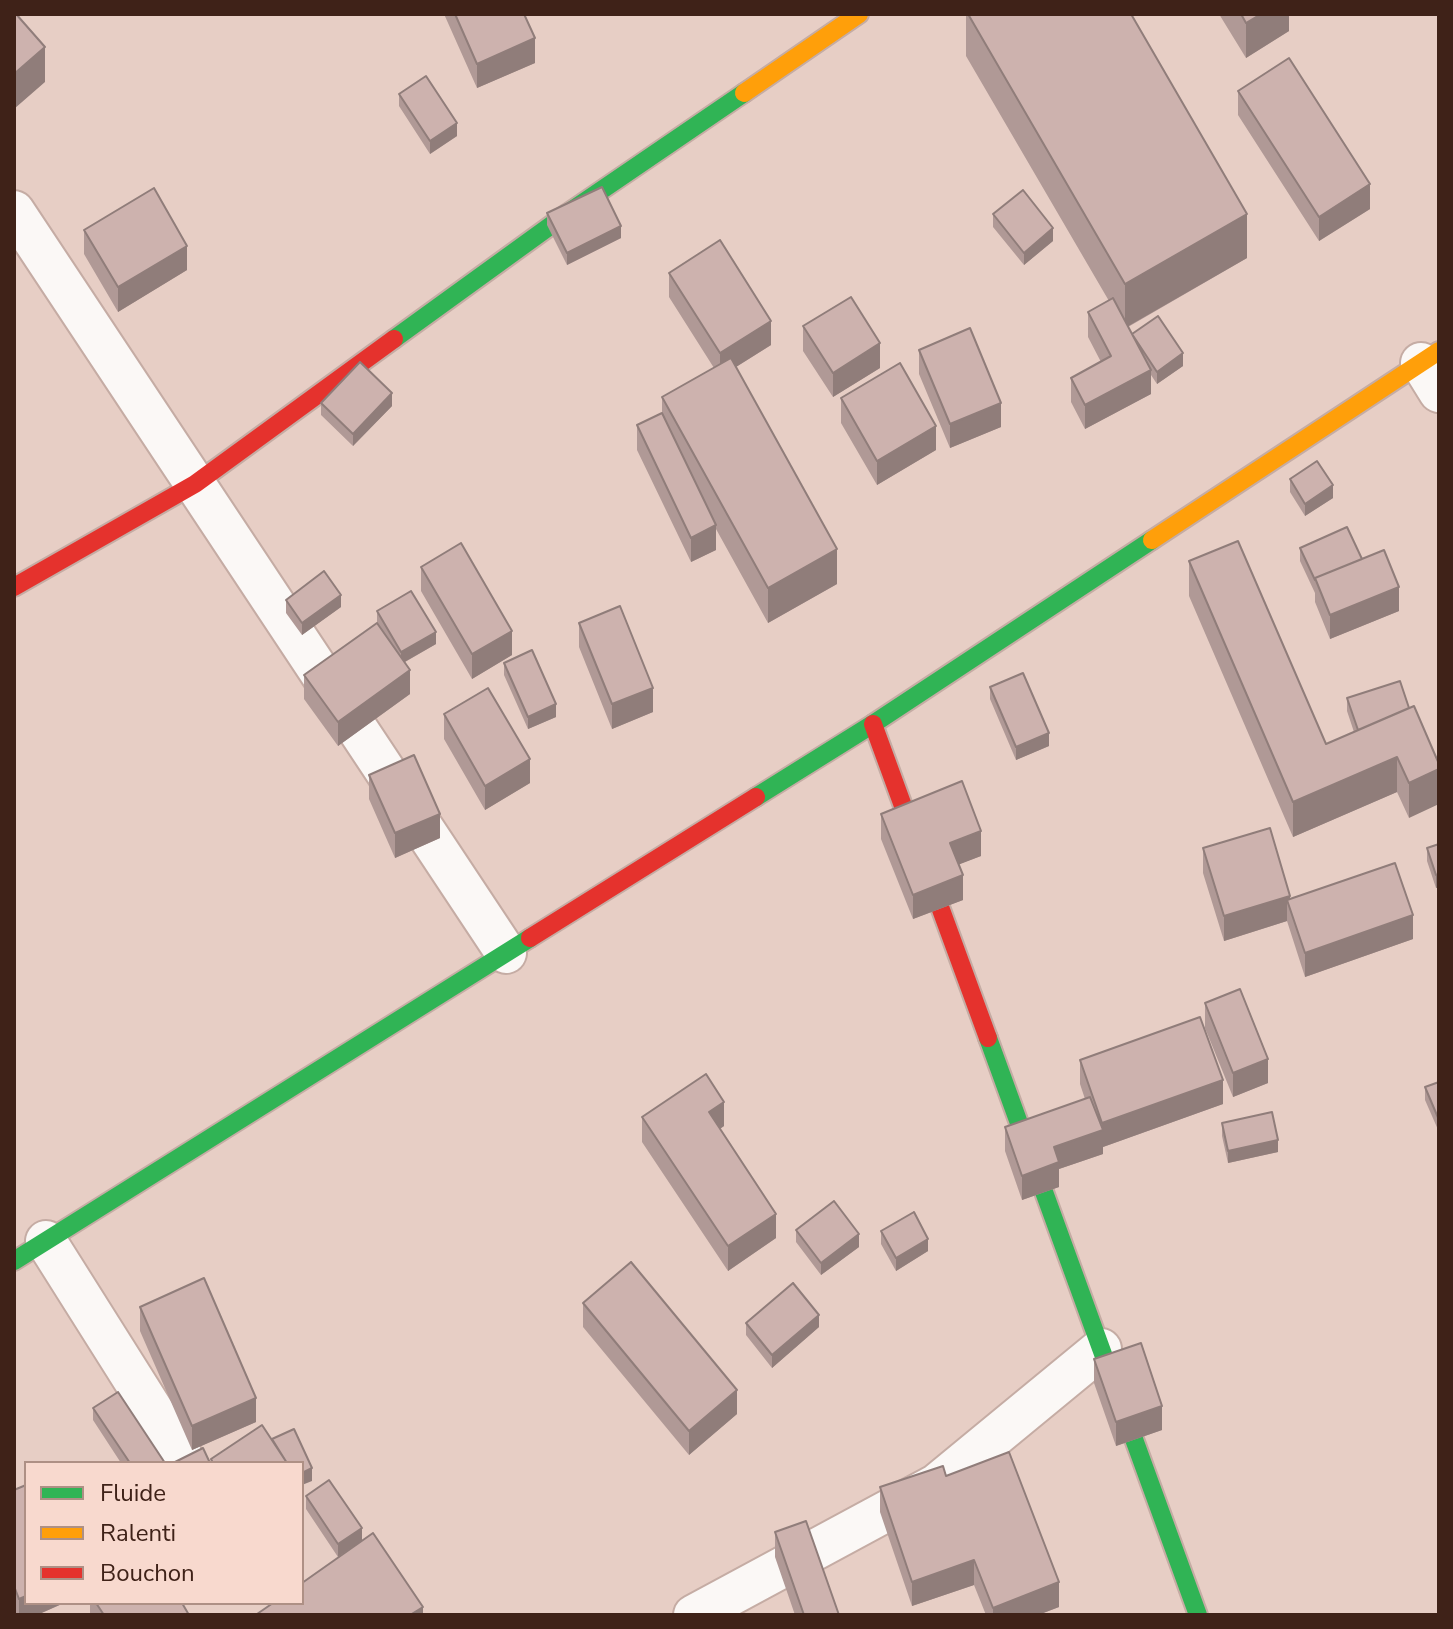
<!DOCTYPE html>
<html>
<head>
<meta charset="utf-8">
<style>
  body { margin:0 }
  #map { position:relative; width:1453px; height:1629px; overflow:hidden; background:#e7cec5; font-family:"Nunito Sans",sans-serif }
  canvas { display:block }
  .frame { position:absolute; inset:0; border:16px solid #3f2218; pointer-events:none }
  .legend { position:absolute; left:24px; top:1461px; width:280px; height:144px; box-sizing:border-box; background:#f8d9ce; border:2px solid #ae9085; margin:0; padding:10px 14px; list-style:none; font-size:24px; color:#3f2218 }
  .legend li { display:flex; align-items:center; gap:16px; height:40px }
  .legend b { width:40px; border:2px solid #ae9085 }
</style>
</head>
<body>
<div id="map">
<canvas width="1453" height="1629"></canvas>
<div class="frame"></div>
<ul class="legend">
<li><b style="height:10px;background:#30b455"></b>Fluide</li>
<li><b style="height:10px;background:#ff9f0a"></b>Ralenti</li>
<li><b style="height:10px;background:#e5322d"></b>Bouchon</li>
</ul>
</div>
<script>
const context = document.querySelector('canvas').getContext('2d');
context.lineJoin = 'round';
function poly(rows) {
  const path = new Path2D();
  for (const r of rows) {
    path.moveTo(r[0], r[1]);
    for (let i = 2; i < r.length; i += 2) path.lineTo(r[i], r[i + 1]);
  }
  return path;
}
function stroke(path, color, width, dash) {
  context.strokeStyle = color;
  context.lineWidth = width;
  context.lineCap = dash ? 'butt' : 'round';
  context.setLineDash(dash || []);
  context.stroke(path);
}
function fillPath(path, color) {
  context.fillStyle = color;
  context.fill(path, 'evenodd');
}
const street = poly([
  [14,211,506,953],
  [1421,363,1439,392],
  [46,1241,186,1463],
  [694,1615,937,1484,1101,1349]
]);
const fast = poly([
  [394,339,568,213,744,93],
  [756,797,873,724,1152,540],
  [988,1038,1198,1615],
  [14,1261,530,938]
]);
const slow = poly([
  [744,93,859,14],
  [1152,540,1439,351]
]);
const jam = poly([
  [14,587,195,484,394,339],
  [873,724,988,1038],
  [530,938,756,797]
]);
stroke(street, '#c5aca4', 44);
stroke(fast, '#c5aca4', 22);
stroke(slow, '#c5aca4', 22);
stroke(jam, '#c5aca4', 22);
stroke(street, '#fbf8f6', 40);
stroke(fast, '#30b455', 18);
stroke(slow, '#ff9f0a', 18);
stroke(jam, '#e5322d', 18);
fillPath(poly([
  [444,14,524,14,535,63,477,88],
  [966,14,1131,14,1247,258,1128,327,1132,334,1183,366,1157,384,1151,375,1151,394,1085,429,1071,402,1071,378,1101,362,1088,337,1088,312,1109,301,966,56],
  [1219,14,1289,14,1289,31,1246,58],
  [1238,91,1370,209,1319,241,1238,115],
  [399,94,457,136,430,154,399,106],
  [547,213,621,238,567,265,547,225],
  [993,214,1053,241,1024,265,993,227],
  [84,230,187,270,118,312,84,254],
  [669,273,771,345,736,367,837,584,768,623,716,529,716,550,691,562,637,450,637,425,662,413,662,397,714,368,669,297],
  [803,326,880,368,833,397,803,351],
  [919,350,1001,427,950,448,919,374],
  [841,398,936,450,877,485,841,423],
  [321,403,392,406,353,446,321,415],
  [1290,479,1333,498,1305,516,1290,492],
  [1300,548,1362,559,1399,611,1330,639,1315,602,1315,593,1300,561],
  [1189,561,1326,744,1354,732,1347,711,1347,698,1409,708,1409,818,1397,792,1293,837,1189,596],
  [421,567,512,655,472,679,421,591],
  [286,600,341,607,302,635,286,613],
  [377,611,436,644,405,662,410,694,338,746,304,699,304,675,377,623],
  [579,623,653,712,612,729,579,647],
  [504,663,556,717,528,729,504,675],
  [990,687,1049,746,1016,760,990,699],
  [444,714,530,783,485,810,444,739],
  [369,775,440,838,395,858,369,799],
  [881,814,981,856,959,864,963,900,913,919,881,839],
  [1439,844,1439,887,1436,888,1427,861,1427,848],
  [1203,848,1290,899,1413,939,1305,977,1287,921,1224,941,1203,873],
  [1205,1003,1268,1083,1233,1097,1205,1028],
  [1080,1060,1223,1104,1103,1147,1103,1154,1059,1169,1059,1187,1022,1200,1005,1151,1005,1127,1085,1099,1080,1084],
  [1439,1082,1439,1132,1425,1100,1425,1087],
  [642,1117,724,1126,720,1129,776,1238,728,1271,642,1142],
  [1222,1123,1278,1152,1228,1163,1222,1136],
  [796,1230,859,1247,821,1275,796,1242],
  [881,1231,928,1251,896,1271,881,1244],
  [583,1303,737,1414,689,1455,583,1327],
  [140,1307,256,1422,192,1450,140,1331],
  [746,1323,819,1327,772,1368,746,1335],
  [1094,1359,1162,1430,1116,1446,1094,1383],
  [93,1408,165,1463,121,1463,93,1420],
  [946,1476,1059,1607,1038,1615,986,1615,974,1585,912,1606,880,1512,880,1487],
  [14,1490,26,1603,64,1603,37,1615,16,1615,14,1611],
  [306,1496,362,1528,338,1557,306,1509],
  [775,1532,839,1615,795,1615,775,1557],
  [90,1603,182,1603,189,1615,90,1615]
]), '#b09996');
fillPath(poly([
  [1261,14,1289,14,1289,31,1246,58,1246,23],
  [535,38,535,63,477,88,477,64],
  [45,47,45,82,14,109,14,74],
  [457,123,457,136,430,154,430,141],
  [1370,184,1370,209,1319,241,1319,217],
  [1247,214,1247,258,1125,328,1125,284],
  [621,226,621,238,567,265,567,253],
  [1053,228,1053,241,1024,265,1024,253],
  [187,246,187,270,118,312,118,287],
  [771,321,771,345,720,377,720,353],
  [880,343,880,368,833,397,833,373],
  [1183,353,1183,366,1157,384,1157,372],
  [1151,370,1151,394,1085,429,1085,405],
  [392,393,392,406,353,446,353,434],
  [1001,403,1001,427,950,448,950,424],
  [936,426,936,450,877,485,877,461],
  [1333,485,1333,498,1305,516,1305,504],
  [716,525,716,550,691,562,691,538],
  [837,549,837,584,768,623,768,588],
  [1399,587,1399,611,1330,639,1330,615],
  [341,595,341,607,302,635,302,623],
  [512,631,512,655,472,679,472,654],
  [436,632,436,644,401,664,401,652],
  [410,670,410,694,338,746,338,722],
  [653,688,653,712,612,729,612,704],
  [556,704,556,717,528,729,528,717],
  [1049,733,1049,746,1016,760,1016,747],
  [1397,757,1397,792,1293,837,1293,802],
  [530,759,530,783,485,810,485,786],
  [1439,769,1439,804,1409,818,1409,783],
  [440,814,440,838,395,858,395,833],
  [981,831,981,856,950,868,950,843],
  [1439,874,1439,887,1436,888,1436,875],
  [963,875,963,900,913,919,913,895],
  [1290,896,1290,910,1287,900,1287,921,1224,941,1224,916],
  [1413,915,1413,939,1305,977,1305,953],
  [1268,1059,1268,1083,1233,1097,1233,1073],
  [1223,1080,1223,1104,1103,1147,1103,1154,1059,1169,1059,1187,1022,1200,1022,1176,1054,1147,1102,1130,1102,1123],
  [724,1102,724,1126,709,1136,709,1112],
  [1278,1140,1278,1152,1228,1163,1228,1151],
  [776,1214,776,1238,728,1271,728,1246],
  [859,1234,859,1247,821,1275,821,1263],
  [928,1239,928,1251,896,1271,896,1258],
  [819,1315,819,1327,772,1368,772,1355],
  [737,1390,737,1414,689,1455,689,1431],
  [256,1398,256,1422,192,1450,192,1426],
  [1162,1406,1162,1430,1116,1446,1116,1422],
  [312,1468,312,1481,302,1485,302,1473],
  [362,1528,362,1541,338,1557,338,1544],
  [974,1560,974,1585,912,1606,912,1582],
  [1059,1582,1059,1607,1038,1615,993,1615,993,1608],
  [26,1596,26,1603,64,1603,37,1615,19,1615,19,1599],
  [423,1607,423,1615,410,1615]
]), '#907d7a');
const building = poly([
  [14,14,16,14,45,47,14,74,14,14],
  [455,14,524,14,535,38,477,64,455,14],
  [968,14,1131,14,1247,214,1125,284,968,14],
  [1241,14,1261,14,1246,23,1241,14],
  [1289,58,1370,184,1319,217,1238,91,1289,58],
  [426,76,457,123,430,141,399,94,426,76],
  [602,187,621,226,567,253,547,213,602,187],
  [154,188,187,246,118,287,84,230,154,188],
  [1023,190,1053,228,1024,253,993,214,1023,190],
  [720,240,771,321,720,353,669,273,720,240],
  [851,297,880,343,833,373,803,326,851,297],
  [1113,298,1151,370,1085,405,1071,378,1111,356,1088,312,1113,298],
  [1158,316,1183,353,1157,372,1132,334,1158,316],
  [970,328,1001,403,950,424,919,350,970,328],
  [731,358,837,549,768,588,662,397,731,358],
  [360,362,392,393,353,434,321,403,360,362],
  [900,363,936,426,877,461,841,398,900,363],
  [662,413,716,525,691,538,637,425,662,413],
  [1317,461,1333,485,1305,504,1290,479,1317,461],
  [1347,527,1362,559,1315,578,1315,580,1300,548,1347,527],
  [1238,541,1326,744,1414,706,1439,764,1439,769,1409,783,1397,757,1293,802,1189,561,1238,541],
  [461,543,512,631,472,654,421,567,461,543],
  [1384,550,1399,587,1330,615,1315,578,1384,550],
  [324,571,341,595,302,623,286,600,324,571],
  [411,591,436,632,401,652,377,611,411,591],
  [620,606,653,688,612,704,579,623,620,606],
  [377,623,410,670,338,722,304,675,377,623],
  [532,650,556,704,528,717,504,663,532,650],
  [1023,673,1049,733,1016,747,990,687,1023,673],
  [1400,681,1409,708,1358,730,1347,698,1400,681],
  [488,688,530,759,485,786,444,714,488,688],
  [414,755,440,814,395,833,369,775,414,755],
  [962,781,981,831,950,843,963,875,913,895,881,814,962,781],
  [1270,828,1290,896,1224,916,1203,848,1270,828],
  [1439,844,1439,874,1436,875,1427,848,1439,844],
  [1395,863,1413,915,1305,953,1287,900,1395,863],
  [1240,989,1268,1059,1233,1073,1205,1003,1240,989],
  [1200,1017,1223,1080,1102,1123,1080,1060,1200,1017],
  [706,1074,724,1102,709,1112,776,1214,728,1246,642,1117,706,1074],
  [1439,1082,1439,1120,1425,1087,1439,1082],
  [1090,1097,1103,1130,1054,1147,1059,1162,1022,1176,1005,1127,1090,1097],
  [1272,1112,1278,1140,1228,1151,1222,1123,1272,1112],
  [834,1201,859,1234,821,1263,796,1230,834,1201],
  [914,1212,928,1239,896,1258,881,1231,914,1212],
  [631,1262,737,1390,689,1431,583,1303,631,1262],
  [204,1278,256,1398,192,1426,140,1307,204,1278],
  [793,1283,819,1315,772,1355,746,1323,793,1283],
  [1141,1343,1162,1406,1116,1422,1094,1359,1141,1343],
  [118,1392,165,1463,130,1463,93,1408,118,1392],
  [262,1425,287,1463,213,1463,211,1459,262,1425],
  [294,1429,312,1468,302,1473,302,1463,287,1463,272,1439,294,1429],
  [203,1448,210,1463,173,1463,203,1448],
  [1009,1452,1059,1582,993,1608,974,1560,912,1582,880,1487,943,1466,946,1476,1009,1452],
  [329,1480,362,1528,338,1544,306,1496,329,1480],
  [26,1485,26,1596,19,1599,14,1586,14,1490,26,1485],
  [806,1521,839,1615,804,1615,775,1532,806,1521],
  [373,1533,423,1607,410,1615,258,1615,257,1614,273,1603,302,1603,302,1583,373,1533],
  [96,1603,182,1603,189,1615,104,1615,96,1603]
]);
fillPath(building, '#cdb2ae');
stroke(building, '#907d7a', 2);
</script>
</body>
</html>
